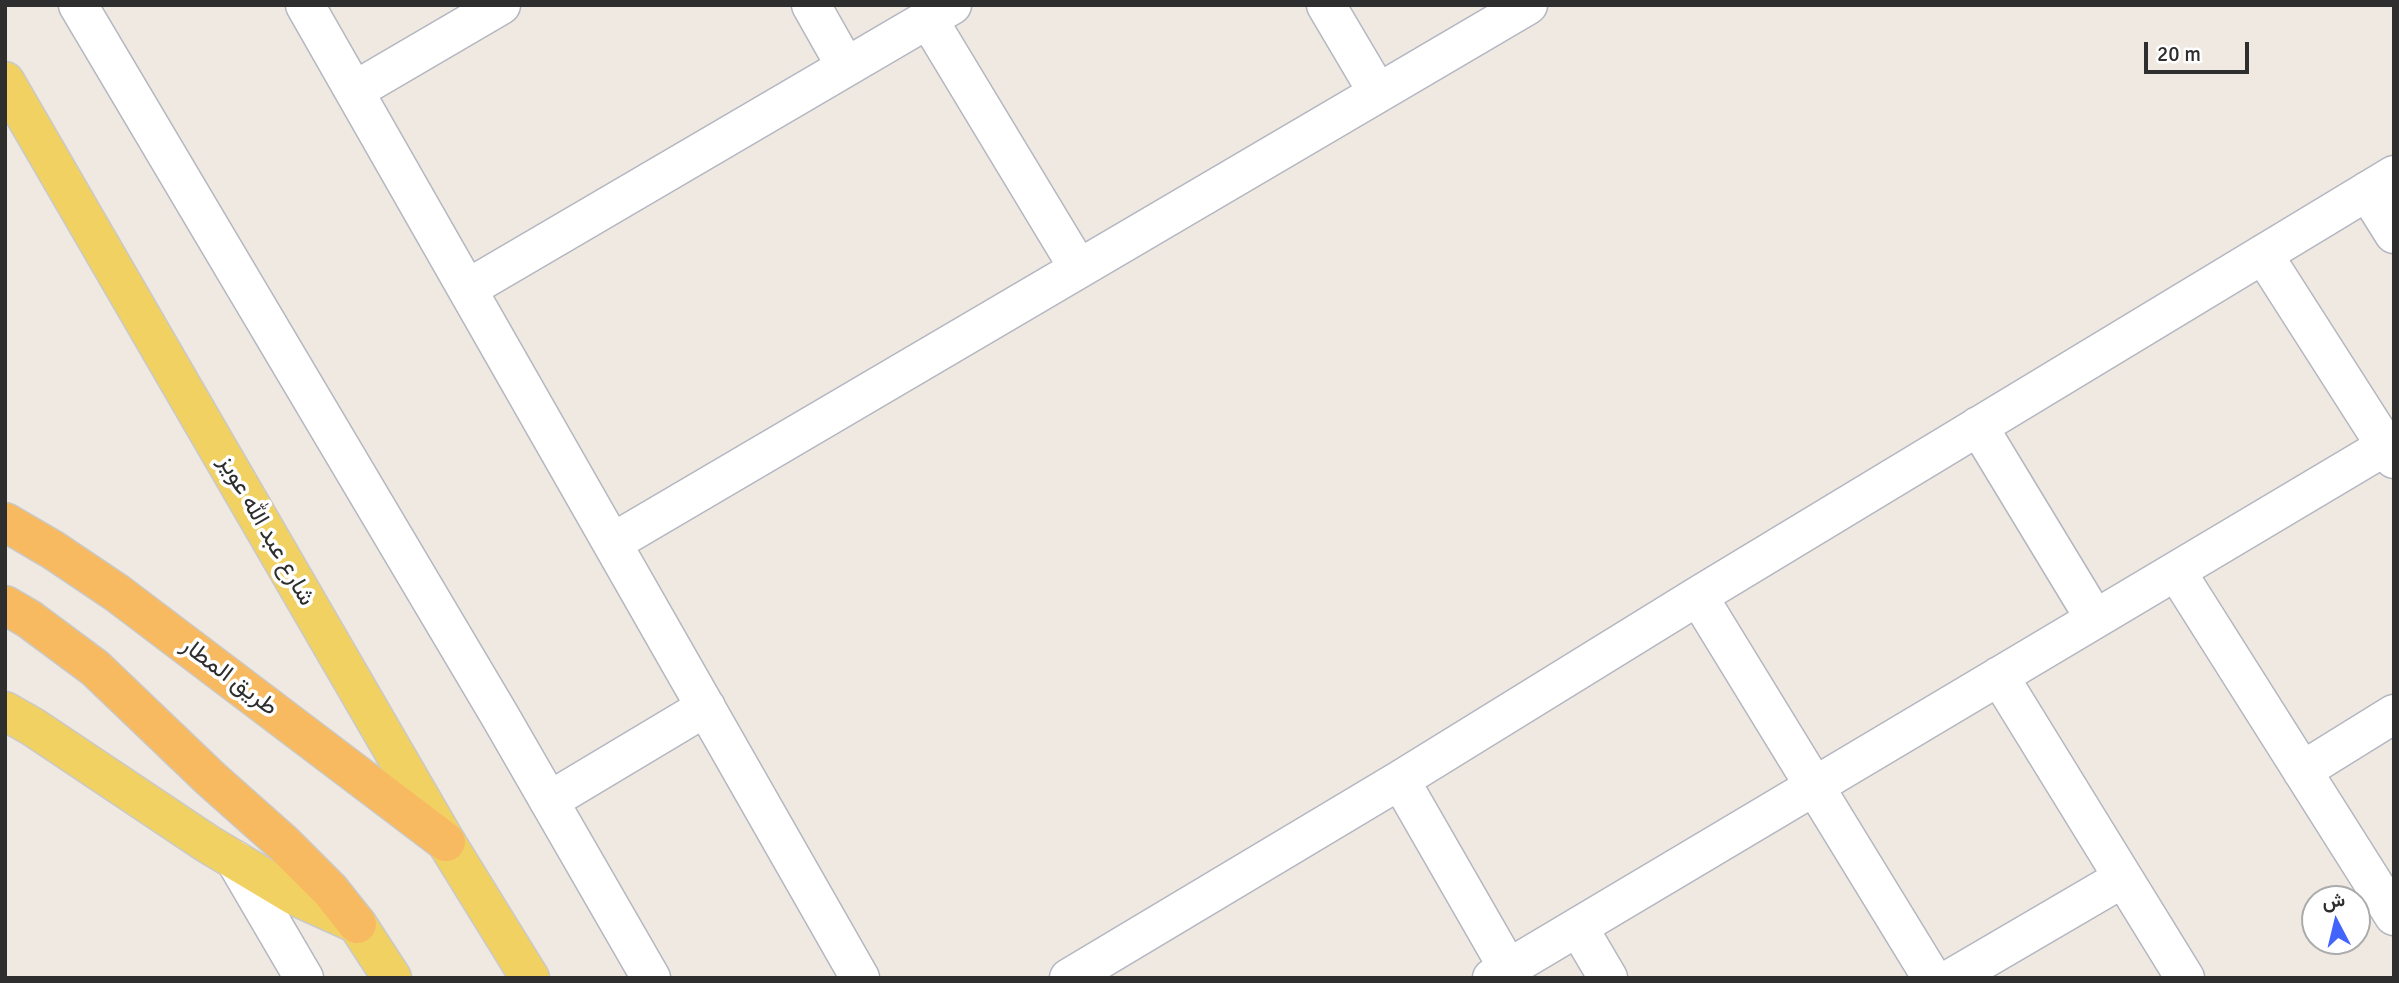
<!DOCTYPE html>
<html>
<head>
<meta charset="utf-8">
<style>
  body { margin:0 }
  #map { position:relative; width:2399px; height:983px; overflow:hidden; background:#efe9e1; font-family:Signika,Vazirmatn,sans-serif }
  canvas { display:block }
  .frame { position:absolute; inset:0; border:7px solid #2e2e2e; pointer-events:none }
  .north { position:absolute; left:2301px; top:885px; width:70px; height:70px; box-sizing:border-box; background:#fff; border:2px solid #ababab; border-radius:50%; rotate:353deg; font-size:19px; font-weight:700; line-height:28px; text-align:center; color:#2e2e2e }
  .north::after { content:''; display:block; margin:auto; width:24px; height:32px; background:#4264fb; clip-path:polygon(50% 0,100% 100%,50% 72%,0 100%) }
  .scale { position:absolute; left:2144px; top:42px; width:105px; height:32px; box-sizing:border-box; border:4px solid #2e2e2e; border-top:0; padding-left:9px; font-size:21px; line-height:24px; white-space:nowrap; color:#2e2e2e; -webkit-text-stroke:5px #fff; paint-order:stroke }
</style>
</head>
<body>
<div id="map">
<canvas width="2399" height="983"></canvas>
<div class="frame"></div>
<div class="north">ش</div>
<div class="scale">20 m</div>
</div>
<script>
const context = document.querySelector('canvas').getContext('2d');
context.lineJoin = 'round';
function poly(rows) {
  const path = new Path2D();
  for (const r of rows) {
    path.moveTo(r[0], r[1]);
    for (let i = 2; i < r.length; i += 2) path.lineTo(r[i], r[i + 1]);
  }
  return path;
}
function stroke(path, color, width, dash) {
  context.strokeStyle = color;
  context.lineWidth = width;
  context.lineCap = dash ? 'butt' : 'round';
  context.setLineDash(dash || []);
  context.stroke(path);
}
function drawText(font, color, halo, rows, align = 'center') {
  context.font = font + ' Signika,Vazirmatn,sans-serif';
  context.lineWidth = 7;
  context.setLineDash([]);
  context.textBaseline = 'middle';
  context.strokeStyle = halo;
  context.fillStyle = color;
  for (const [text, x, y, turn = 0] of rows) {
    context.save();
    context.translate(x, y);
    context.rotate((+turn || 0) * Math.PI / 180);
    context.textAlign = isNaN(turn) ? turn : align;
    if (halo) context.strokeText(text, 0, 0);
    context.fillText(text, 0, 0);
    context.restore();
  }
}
const minor = poly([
  [305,5,860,978],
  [811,5,846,67],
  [1326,5,1378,93],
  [928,19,1079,269],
  [354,91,501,5],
  [2367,191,2394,234],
  [2263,254,2394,459],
  [467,289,952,5],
  [1978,426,2095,619],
  [612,543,1528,5],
  [2176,571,2394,916],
  [1698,596,1932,978],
  [1999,676,2185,978],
  [2302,771,2394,714],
  [1400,780,1508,968],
  [549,801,706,707],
  [1578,927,1608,978],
  [1069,978,1400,780,1698,596,2394,175],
  [1492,978,2386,446],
  [1952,978,2123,878]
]);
const secondary = poly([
  [78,5,500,716,651,978],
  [235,860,304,978]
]);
const primary = poly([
  [5,81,446,842,530,978],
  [5,711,33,727,208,844,295,896,357,924,392,978]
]);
const trunk = poly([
  [5,522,53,550,117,593,446,842],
  [5,605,29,619,95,668,211,779,283,843,330,890,357,924]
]);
stroke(minor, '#b4b7c1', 41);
stroke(secondary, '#b4b7c1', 41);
stroke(primary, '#c9c9c9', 41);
stroke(trunk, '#c9c9c9', 41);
stroke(minor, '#fff', 38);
stroke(secondary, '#fff', 38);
stroke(primary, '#f2d163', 38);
stroke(trunk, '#f8ba60', 38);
drawText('24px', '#2e2e2e', '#fff', [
  ["شارع عبد الله عويز",266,531,60],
  ["طريق المطار",229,677,37]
]);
</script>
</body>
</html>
